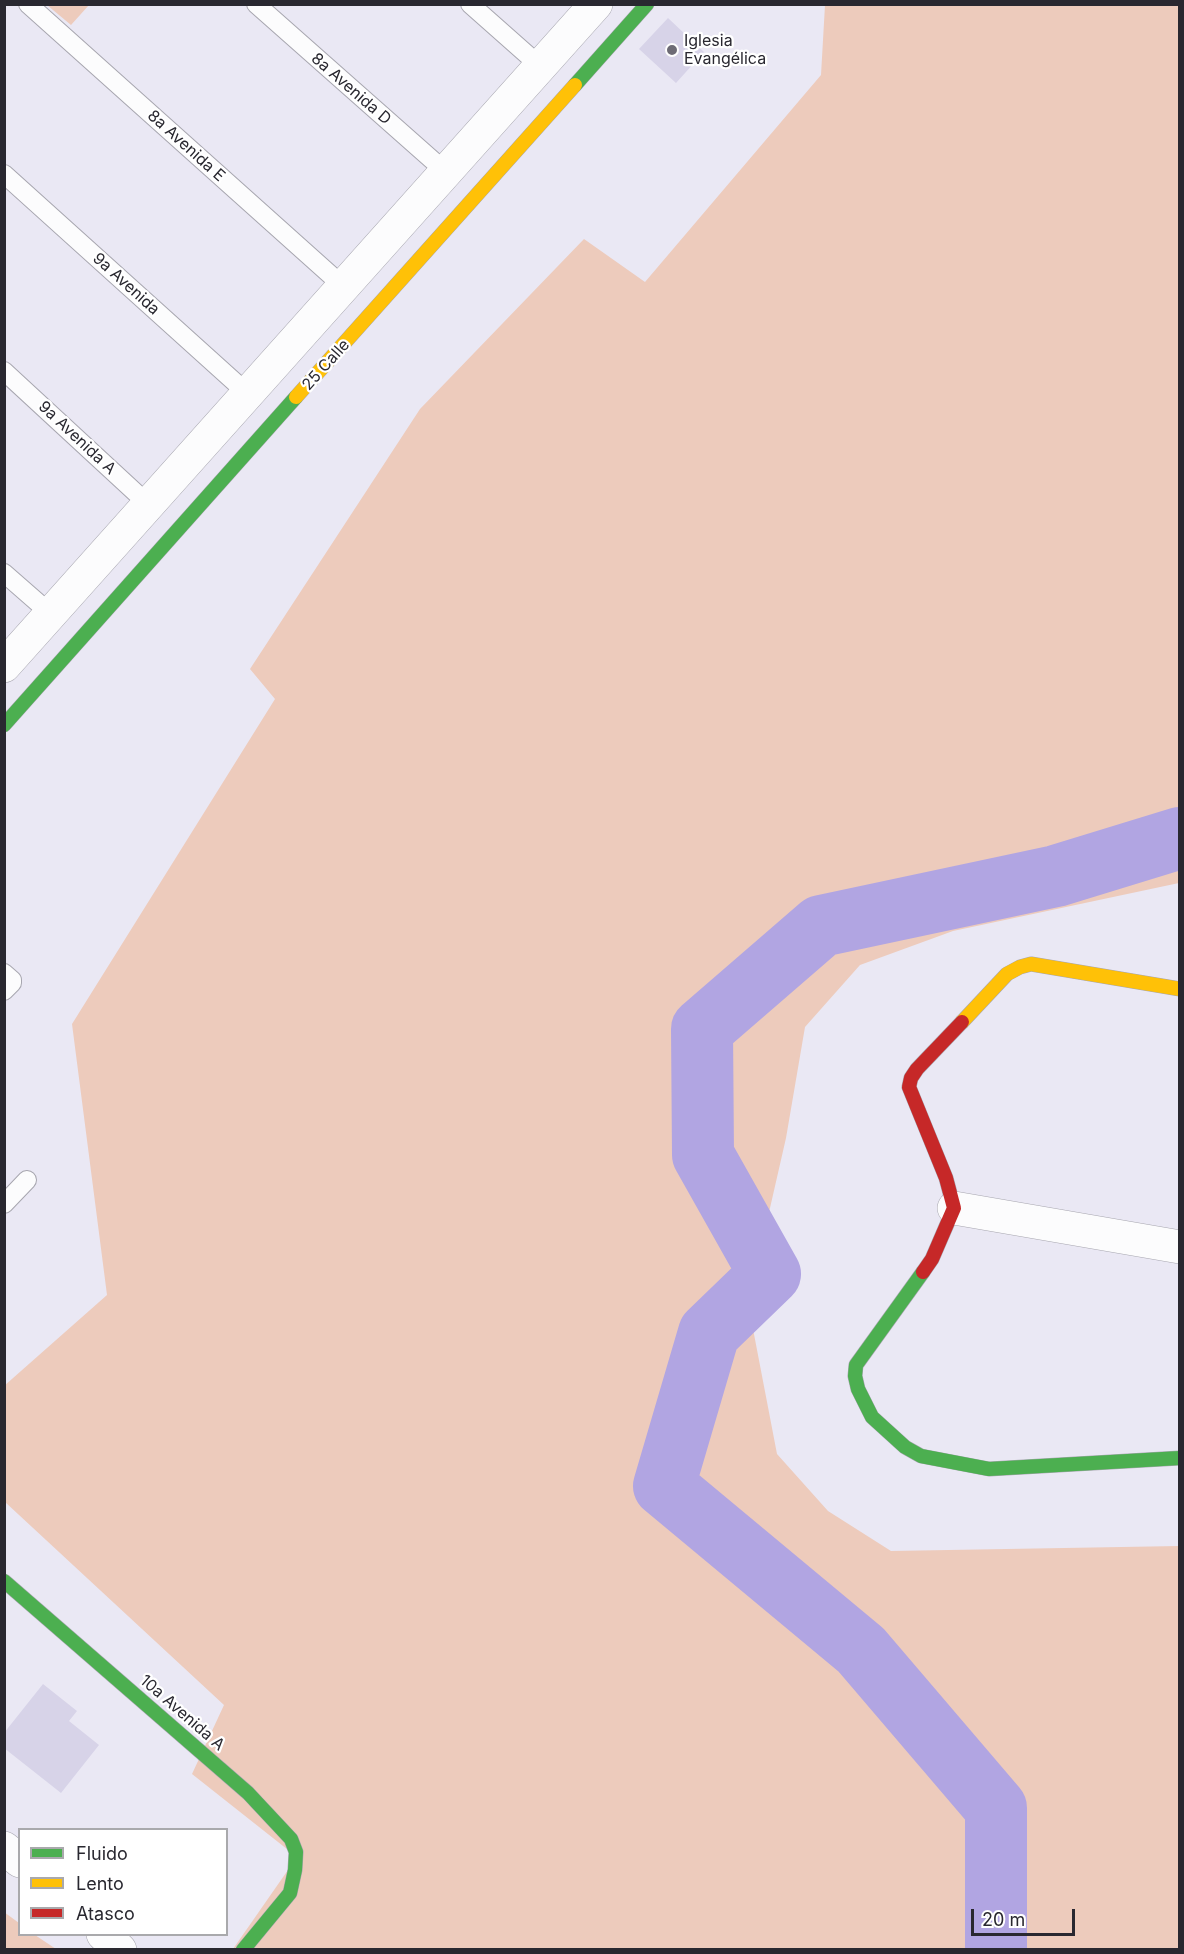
<!DOCTYPE html>
<html>
<head>
<meta charset="utf-8">
<style>
  body { margin:0 }
  #map { position:relative; width:1184px; height:1954px; overflow:hidden; background:#eae8f4; font-family:Inter,sans-serif }
  canvas { display:block }
  .frame { position:absolute; inset:0; border:6px solid #292830; pointer-events:none }
  .legend { position:absolute; left:18px; top:1828px; width:210px; height:108px; box-sizing:border-box; background:#fff; border:2px solid #a9a9ac; margin:0; padding:8px 10px; list-style:none; font-size:18px; color:#292830 }
  .legend li { display:flex; align-items:center; gap:12px; height:30px }
  .legend b { width:30px; border:2px solid #a9a9ac }
  .scale { position:absolute; left:971px; top:1909px; width:104px; height:27px; box-sizing:border-box; border:3px solid #292830; border-top:0; padding-left:8px; font-size:18px; line-height:21px; white-space:nowrap; color:#292830; -webkit-text-stroke:4px #fff; paint-order:stroke }
</style>
</head>
<body>
<div id="map">
<canvas width="1184" height="1954"></canvas>
<div class="frame"></div>
<ul class="legend">
<li><b style="height:8px;background:#4caf50"></b>Fluido</li>
<li><b style="height:8px;background:#ffc107"></b>Lento</li>
<li><b style="height:8px;background:#c62828"></b>Atasco</li>
</ul>
<div class="scale">20 m</div>
</div>
<script>
const context = document.querySelector('canvas').getContext('2d');
context.lineJoin = 'round';
function fillPath(path, color) {
  context.fillStyle = color;
  context.fill(path, 'evenodd');
}
function poly(rows) {
  const path = new Path2D();
  for (const r of rows) {
    path.moveTo(r[0], r[1]);
    for (let i = 2; i < r.length; i += 2) path.lineTo(r[i], r[i + 1]);
  }
  return path;
}
function stroke(path, color, width, dash) {
  context.strokeStyle = color;
  context.lineWidth = width;
  context.lineCap = dash ? 'butt' : 'round';
  context.setLineDash(dash || []);
  context.stroke(path);
}
function drawText(font, color, halo, rows, align = 'center') {
  context.font = font + ' Inter,sans-serif';
  context.lineWidth = 4.5;
  context.setLineDash([]);
  context.textBaseline = 'middle';
  context.strokeStyle = halo;
  context.fillStyle = color;
  for (const [text, x, y, turn = 0] of rows) {
    context.save();
    context.translate(x, y);
    context.rotate((+turn || 0) * Math.PI / 180);
    context.textAlign = isNaN(turn) ? turn : align;
    if (halo) context.strokeText(text, 0, 0);
    context.fillText(text, 0, 0);
    context.restore();
  }
}
fillPath(poly([
  [47,5,89,5,71,25],
  [825,5,1179,5,1179,883,953,931,860,965,805,1027,786,1138,762,1243,753,1329,777,1454,828,1511,891,1551,1179,1546,1179,1949,233,1949,297,1857,192,1774,224,1705,5,1502,4,1386,107,1295,72,1024,275,699,250,669,420,409,584,239,645,282,821,75],
  [4,1912,19,1923,20,1934,35,1935,56,1949,5,1949]
]), '#edcbbc');
stroke(poly([
  [996,1950,996,1808,861,1650,664,1486,709,1333,770,1274,703,1155,702,1029,821,926,1056,876,1180,838]
]), '#b1a5e2', 62);
fillPath(poly([
  [668,18,704,52,676,83,639,49],
  [43,1684,77,1711,69,1721,99,1745,61,1793,4,1748,4,1733]
]), '#d7d3e8');
const lane = poly([
  [28,4,344,287],
  [256,4,447,173],
  [470,4,540,66],
  [4,174,248,394],
  [4,371,149,505],
  [4,573,52,615],
  [4,973,12,980,12,983,4,991],
  [4,1204,27,1180]
]);
const street = poly([
  [4,666,596,4],
  [954,1208,1180,1247],
  [4,1848,20,1861],
  [103,1934,120,1950]
]);
const fast = poly([
  [575,85,647,4],
  [4,725,296,397],
  [923,1272,856,1365,855,1376,858,1389,872,1417,905,1447,921,1456,989,1469,1180,1458],
  [4,1581,248,1793,291,1839,296,1852,295,1870,290,1893,243,1950]
]);
const slow = poly([
  [296,397,575,85],
  [962,1022,1007,974,1020,967,1031,964,1180,989]
]);
const jam = poly([
  [923,1272,932,1259,954,1208,946,1178,909,1087,911,1078,917,1069,962,1022]
]);
stroke(lane, '#a7a6af', 20);
stroke(street, '#a7a6af', 34);
stroke(fast, '#a7a6af', 15);
stroke(slow, '#a7a6af', 15);
stroke(jam, '#a7a6af', 15);
stroke(lane, '#fcfcfd', 18);
stroke(street, '#fcfcfd', 33);
stroke(fast, '#4caf50', 14);
stroke(slow, '#ffc107', 14);
stroke(jam, '#c62828', 14);
for (const [x, y, r, color] of [
  [672,50,6,"#6d6b75"]
]) {
  const dot = new Path2D();
  dot.arc(x, y, r, 0, 2 * Math.PI);
  context.fillStyle = color;
  context.fill(dot);
  stroke(dot, '#fff', 2);
}
drawText('16px', '#292830', '#fff', [
  ["Iglesia",684,41],
  ["Evangélica",684,59]
], 'left');
drawText('16px', '#292830', '#fff', [
  ["8a Avenida D",351,89,41],
  ["8a Avenida E",186,146,42],
  ["9a Avenida",126,284,42],
  ["25 Calle",326,365,-48],
  ["9a Avenida A",77,438,43],
  ["10a Avenida A",182,1713,41]
]);
</script>
</body>
</html>
